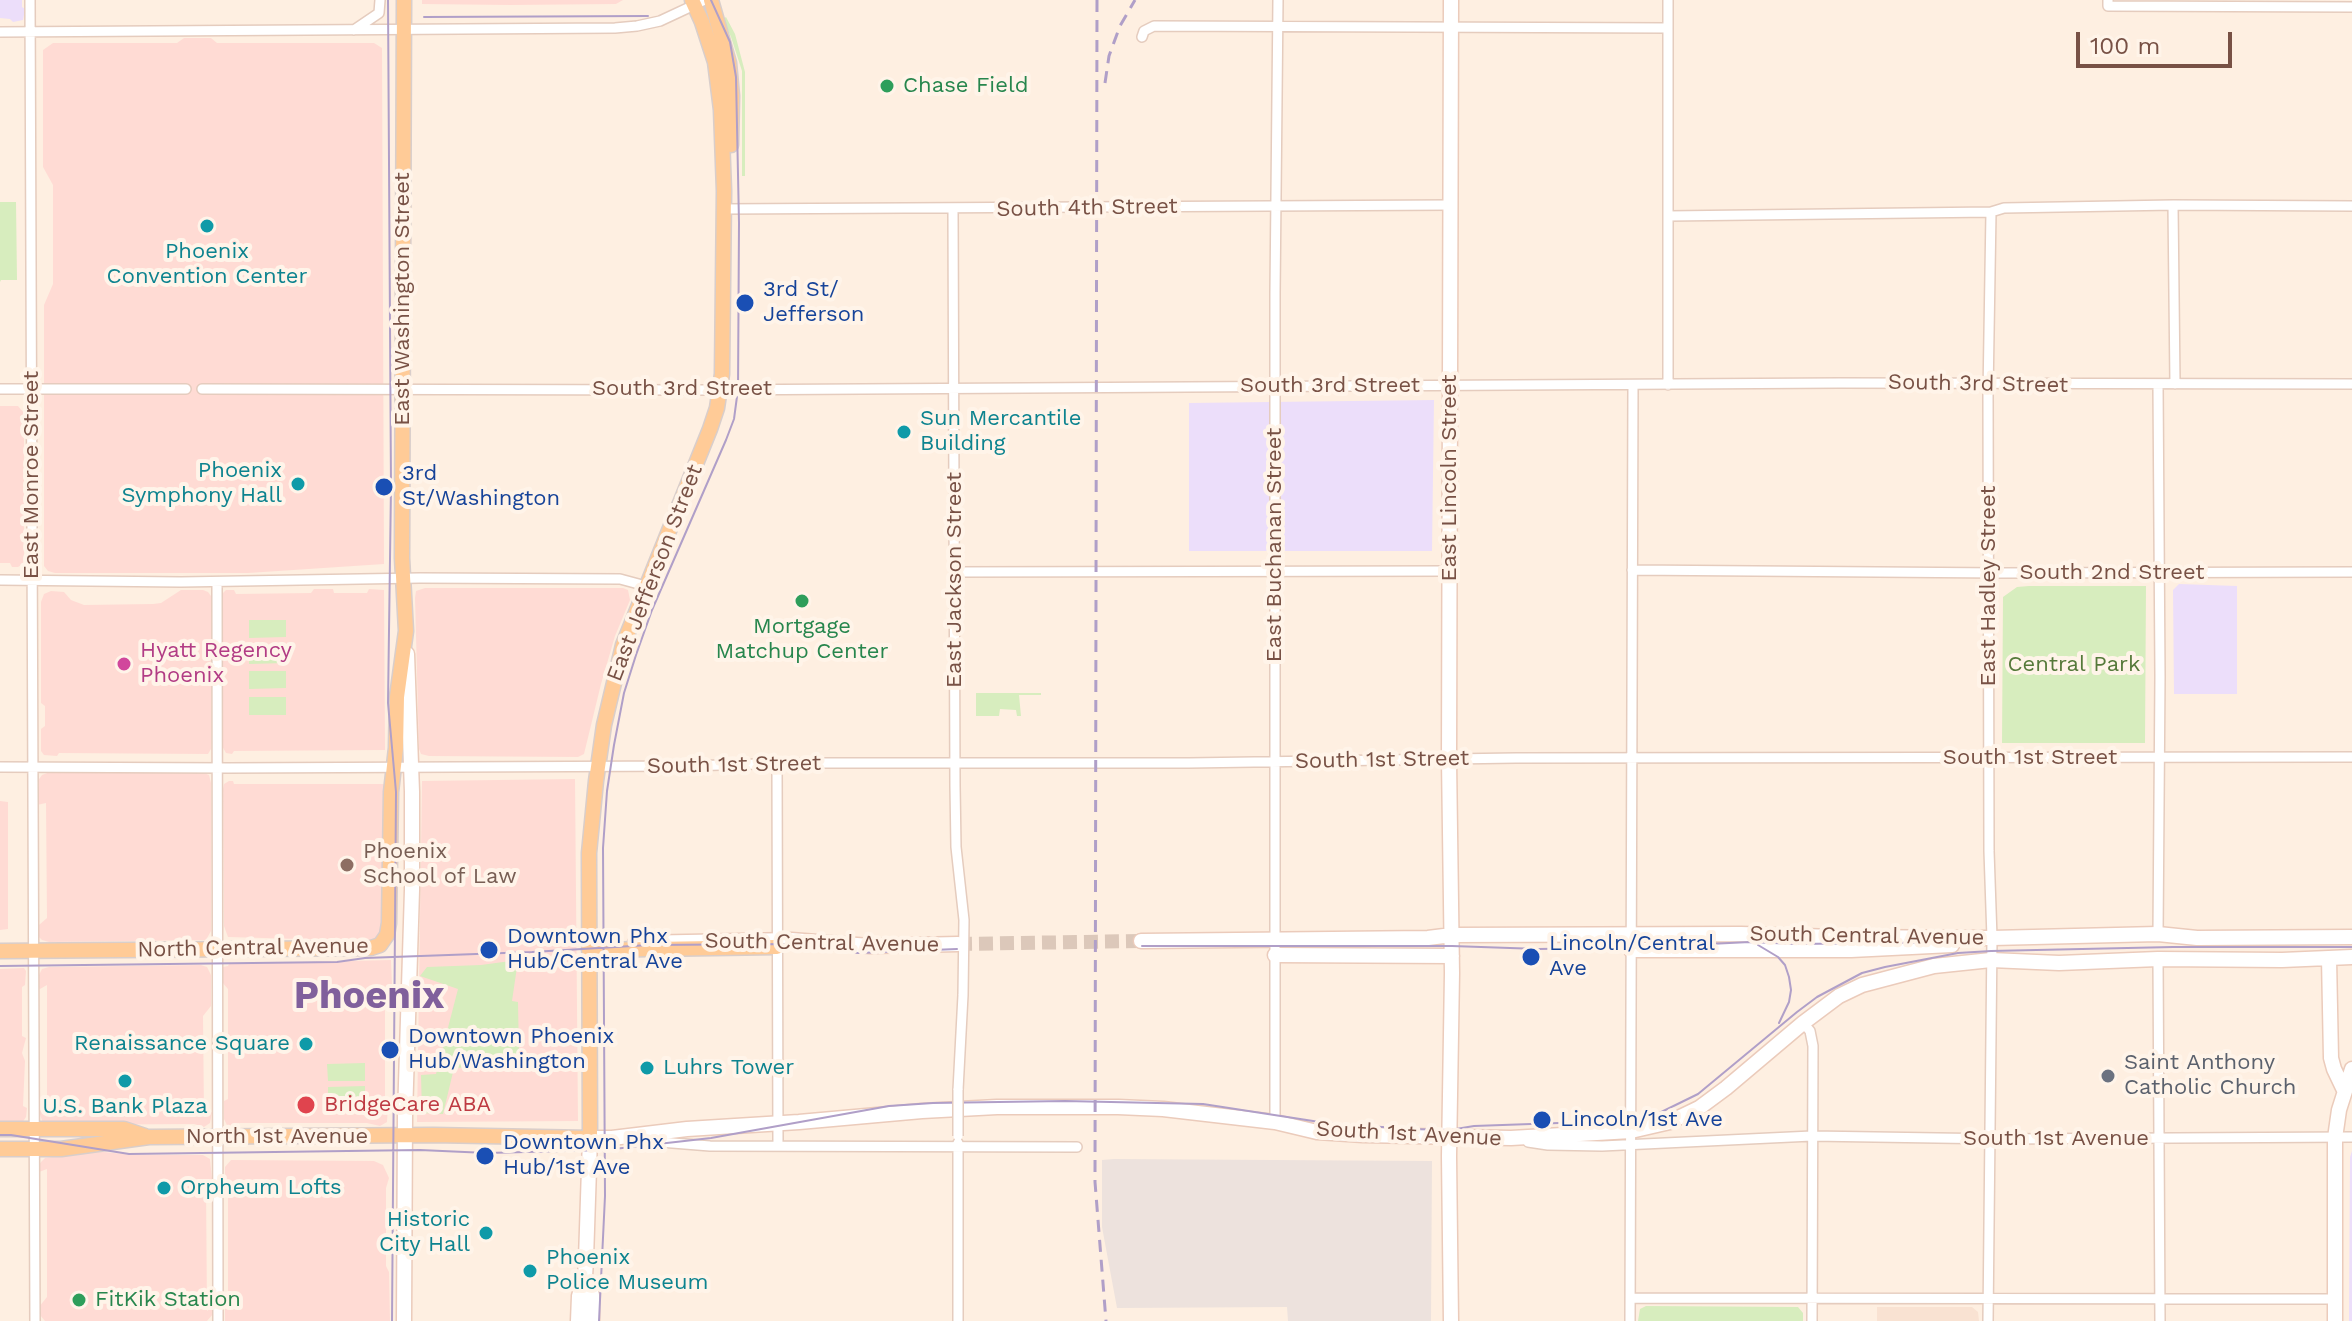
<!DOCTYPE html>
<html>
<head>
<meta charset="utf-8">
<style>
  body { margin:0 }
  #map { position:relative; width:2352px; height:1321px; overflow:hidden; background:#feefe1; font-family:"Work Sans",sans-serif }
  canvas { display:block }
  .scale { position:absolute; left:2076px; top:32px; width:156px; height:36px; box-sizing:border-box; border:4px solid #785145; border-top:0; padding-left:10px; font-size:24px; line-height:28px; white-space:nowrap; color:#785145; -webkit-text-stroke:6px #fff4e9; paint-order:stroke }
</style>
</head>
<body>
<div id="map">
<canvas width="2352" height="1321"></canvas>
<div class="scale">100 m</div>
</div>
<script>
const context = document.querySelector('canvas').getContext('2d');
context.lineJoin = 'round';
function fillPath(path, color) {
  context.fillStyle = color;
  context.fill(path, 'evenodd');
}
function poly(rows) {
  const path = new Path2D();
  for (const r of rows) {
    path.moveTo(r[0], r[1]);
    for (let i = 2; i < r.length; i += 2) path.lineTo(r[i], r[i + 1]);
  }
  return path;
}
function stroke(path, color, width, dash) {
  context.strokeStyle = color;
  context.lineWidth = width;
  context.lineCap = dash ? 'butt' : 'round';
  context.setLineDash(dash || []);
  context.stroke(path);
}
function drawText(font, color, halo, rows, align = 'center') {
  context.font = font + ' "Work Sans",sans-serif';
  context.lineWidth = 8;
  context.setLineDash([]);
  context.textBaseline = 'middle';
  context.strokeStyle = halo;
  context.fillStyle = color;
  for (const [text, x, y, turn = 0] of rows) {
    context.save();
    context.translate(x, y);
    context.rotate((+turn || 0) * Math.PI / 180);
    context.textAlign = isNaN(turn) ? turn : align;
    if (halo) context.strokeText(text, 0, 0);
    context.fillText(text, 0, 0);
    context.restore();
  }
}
fillPath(poly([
  [1877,1307,1972,1307,1978,1312,1979,1321,1877,1321]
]), '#f9e2d2');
fillPath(poly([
  [422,0,623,0,616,4,510,5,422,4],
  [184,38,211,38,217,43,374,43,382,48,384,564,248,573,55,573,48,571,44,566,44,305,53,284,53,185,43,167,43,50,53,43,177,43],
  [0,406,18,406,24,413,24,559,23,564,18,567,12,567,10,563,0,563],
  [425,588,623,588,628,590,630,600,615,636,601,684,584,754,578,757,429,756,421,754,419,749,415,598,416,591],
  [314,589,333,589,334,593,367,593,369,589,384,590,385,750,234,751,232,754,226,753,222,746,222,594,226,590,234,590,236,594,311,593],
  [181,590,203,590,208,592,211,596,211,749,208,754,59,753,57,756,44,755,41,751,41,729,45,726,45,706,41,703,41,602,44,594,51,591,64,592,71,600,84,605,153,604,161,603],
  [47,773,204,773,209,775,211,783,211,931,206,940,49,942,42,940,38,936,38,929,39,925,47,918,46,803,37,805,37,782,42,775],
  [575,779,578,1121,417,1122,422,781],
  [229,781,233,781,234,784,385,784,387,787,386,837,383,840,383,901,386,914,379,938,371,941,228,937,224,926,223,789,224,784],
  [0,801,8,802,8,929,0,930],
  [391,960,392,985,386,986,385,1001,385,1098,388,1102,387,1122,380,1126,367,1123,238,1123,236,1127,227,1125,224,1119,224,1101,228,1099,228,989,221,981,223,967,228,966,229,964],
  [201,965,207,967,211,975,211,1006,203,1016,204,1115,212,1112,210,1123,204,1127,194,1124,47,1125,43,1123,39,1112,47,1102,47,985,40,989,38,988,38,977,42,969,49,967],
  [24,968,26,971,25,985,22,987,22,1036,26,1038,22,1053,25,1061,23,1106,27,1108,26,1117,22,1123,0,1124,0,969],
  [95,1151,132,1155,203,1155,210,1159,212,1179,206,1186,207,1311,213,1306,213,1314,207,1321,45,1321,40,1315,39,1307,47,1297,47,1169,39,1172,39,1164,45,1158],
  [231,1160,374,1161,383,1165,389,1178,386,1188,386,1266,389,1272,390,1321,225,1321,225,1301,228,1300,228,1189,225,1186,225,1167]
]), '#ffdbd4');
fillPath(poly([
  [1114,1159,1432,1161,1431,1321,1288,1321,1287,1307,1117,1308,1102,1227,1102,1160]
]), '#ede2dd');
fillPath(poly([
  [0,0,22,0,22,7,25,9,23,20,13,22,10,19,0,18],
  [1434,400,1432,551,1189,551,1189,403],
  [2179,584,2237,586,2237,694,2174,694,2173,590],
  [2352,1151,2352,1321,2349,1321,2350,1157]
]), '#ecdefa');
fillPath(poly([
  [726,17,735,34,745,72,745,176,742,176,742,71,731,37,723,19],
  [0,202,16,202,17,280,1,280,0,282],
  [2029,586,2146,586,2145,743,2002,743,2003,597,2017,587],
  [249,620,286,620,286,637,249,638],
  [249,646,286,646,286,663,249,664],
  [249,671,286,671,286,688,249,689],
  [976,693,1041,693,1041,695,1019,695,1021,716,1017,716,1016,710,1000,709,999,716,976,716],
  [249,697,286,697,286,715,249,715],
  [518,960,512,1001,518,1002,519,1055,514,1055,505,1066,454,1068,443,1114,422,1113,421,1075,436,1074,458,989,420,976,427,967,481,965],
  [365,1063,365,1081,328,1081,327,1064],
  [365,1086,365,1104,328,1104,328,1087],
  [1646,1306,1798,1307,1803,1313,1803,1321,1638,1321,1640,1309]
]), '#d7edbe');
stroke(poly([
  [958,944,1141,941]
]), '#dcc8ba', 14, [14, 7]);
const street = poly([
  [30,0,35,1321],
  [1668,0,1668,385],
  [2108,0,2108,6,2352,7],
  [354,30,379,13,380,0],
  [0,32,615,28,637,26,660,21,705,0],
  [1142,37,1144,31,1154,26,1668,28],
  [2173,205,2175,384],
  [723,209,1451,205],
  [953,209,955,786,956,847,964,920,963,995,958,1090],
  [1669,216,1991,212,2004,208,2173,205,2352,206],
  [0,389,186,389],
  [202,389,700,390,1839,383,2352,384],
  [1632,570,2000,573,2352,572],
  [954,572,1449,571],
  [0,580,181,582,420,578,620,579,646,586],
  [217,582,218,1321],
  [777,764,778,1146],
  [0,767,228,768,685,766,794,763,1189,763,1516,758,2352,757],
  [2158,934,2160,676,2158,385],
  [2158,959,2160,1321],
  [1803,1023,1810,1031,1813,1046,1812,1321],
  [1275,1122,1275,293,1278,0],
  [635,1140,710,1146,1077,1147],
  [1528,1142,1548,1145,1602,1146,1812,1136,2000,1139,2352,1137],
  [1631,1298,2334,1299],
  [958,1321,958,1143],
  [1630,1321,1633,385],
  [1988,1321,1992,938,1989,851,1988,394,1991,212]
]);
const secondary = poly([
  [1451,0,1449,760,1452,973,1449,1156,1451,1321],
  [1141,941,1428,938,1452,935,1741,934,1835,937,1992,938,2158,934,2197,938,2352,937],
  [635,943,791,940,870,946,958,944],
  [1631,950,1851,950,1952,945],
  [1275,955,1452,956],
  [2329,958,2331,1058,2334,1069,2344,1090],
  [585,1277,592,1295,592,1321],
  [404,1321,405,1116,412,890,412,792,407,654],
  [578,1321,579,1296,585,1277,586,1259,590,1138,612,1138,687,1129,799,1122,922,1111,997,1107,1118,1107,1163,1109,1275,1122,1317,1132,1363,1135,1511,1138,1631,1131,1670,1122,1699,1108,1726,1088,1803,1023,1839,996,1862,985,1934,966,1991,960,2059,963,2158,959,2282,960,2352,957],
  [2335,1321,2335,1138,2339,1110,2352,1069]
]);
const primary = poly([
  [711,0,729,63,732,96,731,145],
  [589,950,777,947],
  [0,951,371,948,380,945,387,935,389,923,391,792,396,748,397,697,406,631,402,558,404,0],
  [0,1129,124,1129,145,1136],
  [0,1149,61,1149,149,1137,433,1135,590,1138,589,853,596,781,604,725,623,645,710,429,717,408,722,374,724,191,721,110,715,62,702,22,692,0]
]);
stroke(street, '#e5ccbe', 12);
stroke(secondary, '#ebcbbb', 17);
stroke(primary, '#d9cecb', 17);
stroke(street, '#fff', 9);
stroke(secondary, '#fff', 14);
stroke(primary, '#ffcb97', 14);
stroke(poly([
  [388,0,391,487,388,703,396,792,392,1321],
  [424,17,648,16],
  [1758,945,1778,957,1785,965,1789,977,1791,990,1789,1002,1779,1023],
  [1142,946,1452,946,1539,949,1647,947,1750,942,1797,944,1972,942],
  [0,966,337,962,365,958,532,952,649,945,791,944,858,953,957,949],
  [0,1135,11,1135,129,1154,420,1150,487,1153,605,1150,711,1138,889,1106,933,1103,1065,1101,1203,1104,1326,1123,1410,1129,1450,1130,1474,1126,1616,1121,1647,1119,1698,1094,1797,1012,1817,997,1862,973,1885,967,1958,953,1991,951,2173,947,2352,947],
  [599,1321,605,1196,603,848,607,791,614,745,624,693,636,655,652,610,726,440,734,419,738,389,739,223,736,77,730,42,711,0]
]), '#b09fc8', 2);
stroke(poly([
  [1097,0,1095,1182,1106,1321],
  [1105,83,1109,56,1120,26,1135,0]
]), '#b09fc8', 3, [12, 8]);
const streetBridge = poly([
  [958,1090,958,1136]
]);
stroke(streetBridge, '#e5ccbe', 12, []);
stroke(streetBridge, '#fff', 9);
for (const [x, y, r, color] of [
  [887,86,8,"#2e9e5b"],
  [207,226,8,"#0f9aa8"],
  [745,303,10,"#1a4fb4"],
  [904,432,8,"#0f9aa8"],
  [298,484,8,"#0f9aa8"],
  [384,487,10,"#1a4fb4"],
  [802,601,8,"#2e9e5b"],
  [124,664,8,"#d1479c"],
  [347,865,8,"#8d6e63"],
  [489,950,10,"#1a4fb4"],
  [1531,957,10,"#1a4fb4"],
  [306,1044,8,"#0f9aa8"],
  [390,1050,10,"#1a4fb4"],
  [647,1068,8,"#0f9aa8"],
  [2108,1076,8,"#6b7280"],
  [125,1081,8,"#0f9aa8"],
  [306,1105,10,"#e0444e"],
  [1542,1120,10,"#1a4fb4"],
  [485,1156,10,"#1a4fb4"],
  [164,1188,8,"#0f9aa8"],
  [486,1233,8,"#0f9aa8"],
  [530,1271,8,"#0f9aa8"],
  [79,1300,8,"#2e9e5b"]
]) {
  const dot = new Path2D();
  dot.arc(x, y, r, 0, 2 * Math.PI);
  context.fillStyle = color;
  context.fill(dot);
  stroke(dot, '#fff4e9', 3);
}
drawText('22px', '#27864d', '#fff4e9', [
  ["Chase Field",903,86],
  ["Mortgage",802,627,"center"],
  ["Matchup Center",802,652,"center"],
  ["FitKik Station",95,1300]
], 'left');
drawText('22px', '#785145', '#fff4e9', [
  ["South 4th Street",1087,208,-1],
  ["East Washington Street",403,299,-90],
  ["South 3rd Street",1978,384,1],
  ["South 3rd Street",1330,386],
  ["South 3rd Street",682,389],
  ["East Monroe Street",32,475,-90],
  ["East Lincoln Street",1450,478,-90],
  ["East Buchanan Street",1275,545,-90],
  ["East Jefferson Street",655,573,-69],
  ["South 2nd Street",2112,573],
  ["East Jackson Street",955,580,-90],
  ["East Hadley Street",1989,586,-90],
  ["South 1st Street",2030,758],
  ["South 1st Street",1382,760,-1],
  ["South 1st Street",734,765,-1],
  ["South Central Avenue",1867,936,1],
  ["South Central Avenue",822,943,1],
  ["North Central Avenue",253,948,-1],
  ["South 1st Avenue",1409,1134,3],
  ["North 1st Avenue",277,1137],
  ["South 1st Avenue",2056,1139]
]);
drawText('22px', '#0d838f', '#fff4e9', [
  ["Phoenix",207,252,"center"],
  ["Convention Center",207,277,"center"],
  ["Sun Mercantile",920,419],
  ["Building",920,444],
  ["Phoenix",282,471,"right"],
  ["Symphony Hall",282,496,"right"],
  ["Renaissance Square",290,1044,"right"],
  ["Luhrs Tower",663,1068],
  ["U.S. Bank Plaza",125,1107,"center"],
  ["Orpheum Lofts",180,1188],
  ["Historic",470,1220,"right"],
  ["City Hall",470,1245,"right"],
  ["Phoenix",546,1258],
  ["Police Museum",546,1283]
], 'left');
drawText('22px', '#164399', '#fff4e9', [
  ["3rd St/",763,290],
  ["Jefferson",763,315],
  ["3rd",402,474],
  ["St/Washington",402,499],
  ["Downtown Phx",507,937],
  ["Hub/Central Ave",507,962],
  ["Lincoln/Central",1549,944],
  ["Ave",1549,969],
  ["Downtown Phoenix",408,1037],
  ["Hub/Washington",408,1062],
  ["Lincoln/1st Ave",1560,1120],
  ["Downtown Phx",503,1143],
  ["Hub/1st Ave",503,1168]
], 'left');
drawText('22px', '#b23c85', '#fff4e9', [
  ["Hyatt Regency",140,651],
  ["Phoenix",140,676]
], 'left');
drawText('22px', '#55793a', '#fff4e9', [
  ["Central Park",2074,665]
]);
drawText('22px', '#785e54', '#fff4e9', [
  ["Phoenix",363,852],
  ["School of Law",363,877]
], 'left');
drawText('22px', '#5b616d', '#fff4e9', [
  ["Saint Anthony",2124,1063],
  ["Catholic Church",2124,1088]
], 'left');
drawText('22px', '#be3a42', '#fff4e9', [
  ["BridgeCare ABA",324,1105]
], 'left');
drawText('bold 38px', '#80609c', '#fff4e9', [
  ["Phoenix",369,997]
]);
</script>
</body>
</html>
